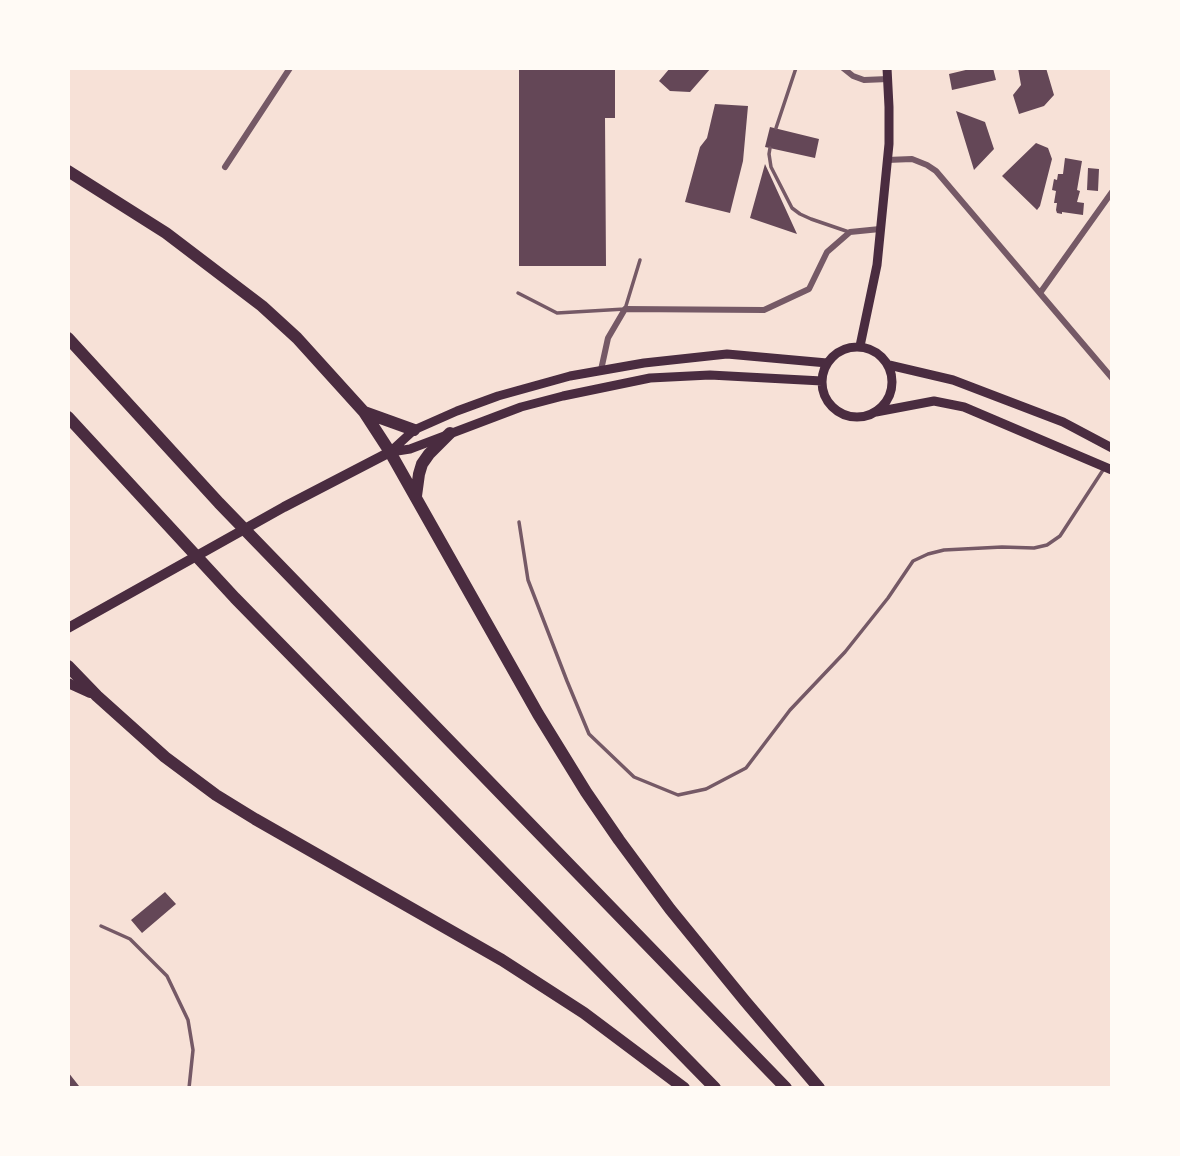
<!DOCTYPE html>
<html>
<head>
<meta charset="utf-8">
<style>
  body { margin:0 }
  #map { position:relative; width:1180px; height:1156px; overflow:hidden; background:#f7e1d7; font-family:Karla,sans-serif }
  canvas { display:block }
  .frame { position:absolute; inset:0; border:70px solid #fffaf5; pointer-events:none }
</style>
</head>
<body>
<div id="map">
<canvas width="1180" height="1156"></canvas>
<div class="frame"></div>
</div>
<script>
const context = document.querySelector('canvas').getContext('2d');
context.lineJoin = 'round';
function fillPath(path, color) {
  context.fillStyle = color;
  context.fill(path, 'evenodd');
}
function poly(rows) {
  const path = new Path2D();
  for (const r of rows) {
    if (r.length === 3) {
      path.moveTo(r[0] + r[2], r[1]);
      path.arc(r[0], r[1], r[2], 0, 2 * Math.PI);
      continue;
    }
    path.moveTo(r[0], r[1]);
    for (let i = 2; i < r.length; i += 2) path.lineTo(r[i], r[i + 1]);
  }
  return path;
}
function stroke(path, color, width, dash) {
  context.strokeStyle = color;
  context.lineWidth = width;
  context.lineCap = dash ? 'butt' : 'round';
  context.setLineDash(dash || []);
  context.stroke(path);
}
fillPath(poly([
  [519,68,615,68,615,118,605,118,606,266,519,266],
  [670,68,711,68,690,92,670,91,659,81],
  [974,68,993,68,996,80,952,90,949,74],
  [1018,68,1046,68,1054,95,1044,106,1019,114,1013,95,1021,85],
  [715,104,748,106,743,161,730,213,685,202,700,147,707,138],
  [956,111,985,122,994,149,974,170],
  [770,127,819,139,815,158,765,147],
  [1036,143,1048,148,1052,159,1040,206,1037,210,1002,176],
  [1065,158,1082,161,1077,190,1080,191,1077,202,1084,203,1083,215,1062,212,1062,214,1057,213,1056,210,1057,203,1054,203,1056,191,1052,190,1054,179,1057,180,1058,174,1063,174],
  [765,164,797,234,750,218],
  [1088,168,1099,169,1098,191,1087,190],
  [165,892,176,904,142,933,131,920],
  [68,1072,79,1086,77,1088,68,1088]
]), '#644757');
stroke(poly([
  [776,128,796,68],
  [770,148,769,154,771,167,792,208,800,214,811,219,849,232],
  [518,293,557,313,625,309,640,260],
  [519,522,528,580,567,681,589,734,634,777,678,795,706,789,746,768,790,710,845,652,888,598,913,561,928,554,944,550,1002,547,1034,548,1047,545,1060,536,1105,467],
  [101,926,130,939,167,976,188,1020,193,1050,189,1088]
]), '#755966', 3.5);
stroke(poly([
  [843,68,853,76,864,80,888,79],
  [887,160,912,159,927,165,936,171,1112,378],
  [225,167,290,68],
  [1040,293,1112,192],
  [601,370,608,338,625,309,764,310,809,289,827,252,850,232,880,229]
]), '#755966', 6);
stroke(poly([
  [860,346,877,265,889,144,889,107,887,68],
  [857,382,35],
  [889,365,953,380,1063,422,1112,448],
  [876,412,934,401,964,407,1112,470],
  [390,452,414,430,457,411,498,396,570,376,644,363,727,354,827,363],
  [391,452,410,449,521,407,563,396,650,378,710,375,822,381]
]), '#4a2c40', 9);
stroke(poly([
  [68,628,284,507,390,452],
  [68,683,90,693]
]), '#4a2c40', 10);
stroke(poly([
  [68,171,166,233,262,306,297,338,364,412,390,452,538,714,586,792,619,840,670,909,745,1001,819,1088],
  [68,338,219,503,786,1088],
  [364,412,414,430],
  [68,417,235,598,715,1088],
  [416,496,419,474,422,464,429,454,450,433],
  [68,666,97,696,165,757,216,795,255,819,502,960,584,1013,684,1088]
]), '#4a2c40', 12);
</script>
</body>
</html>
